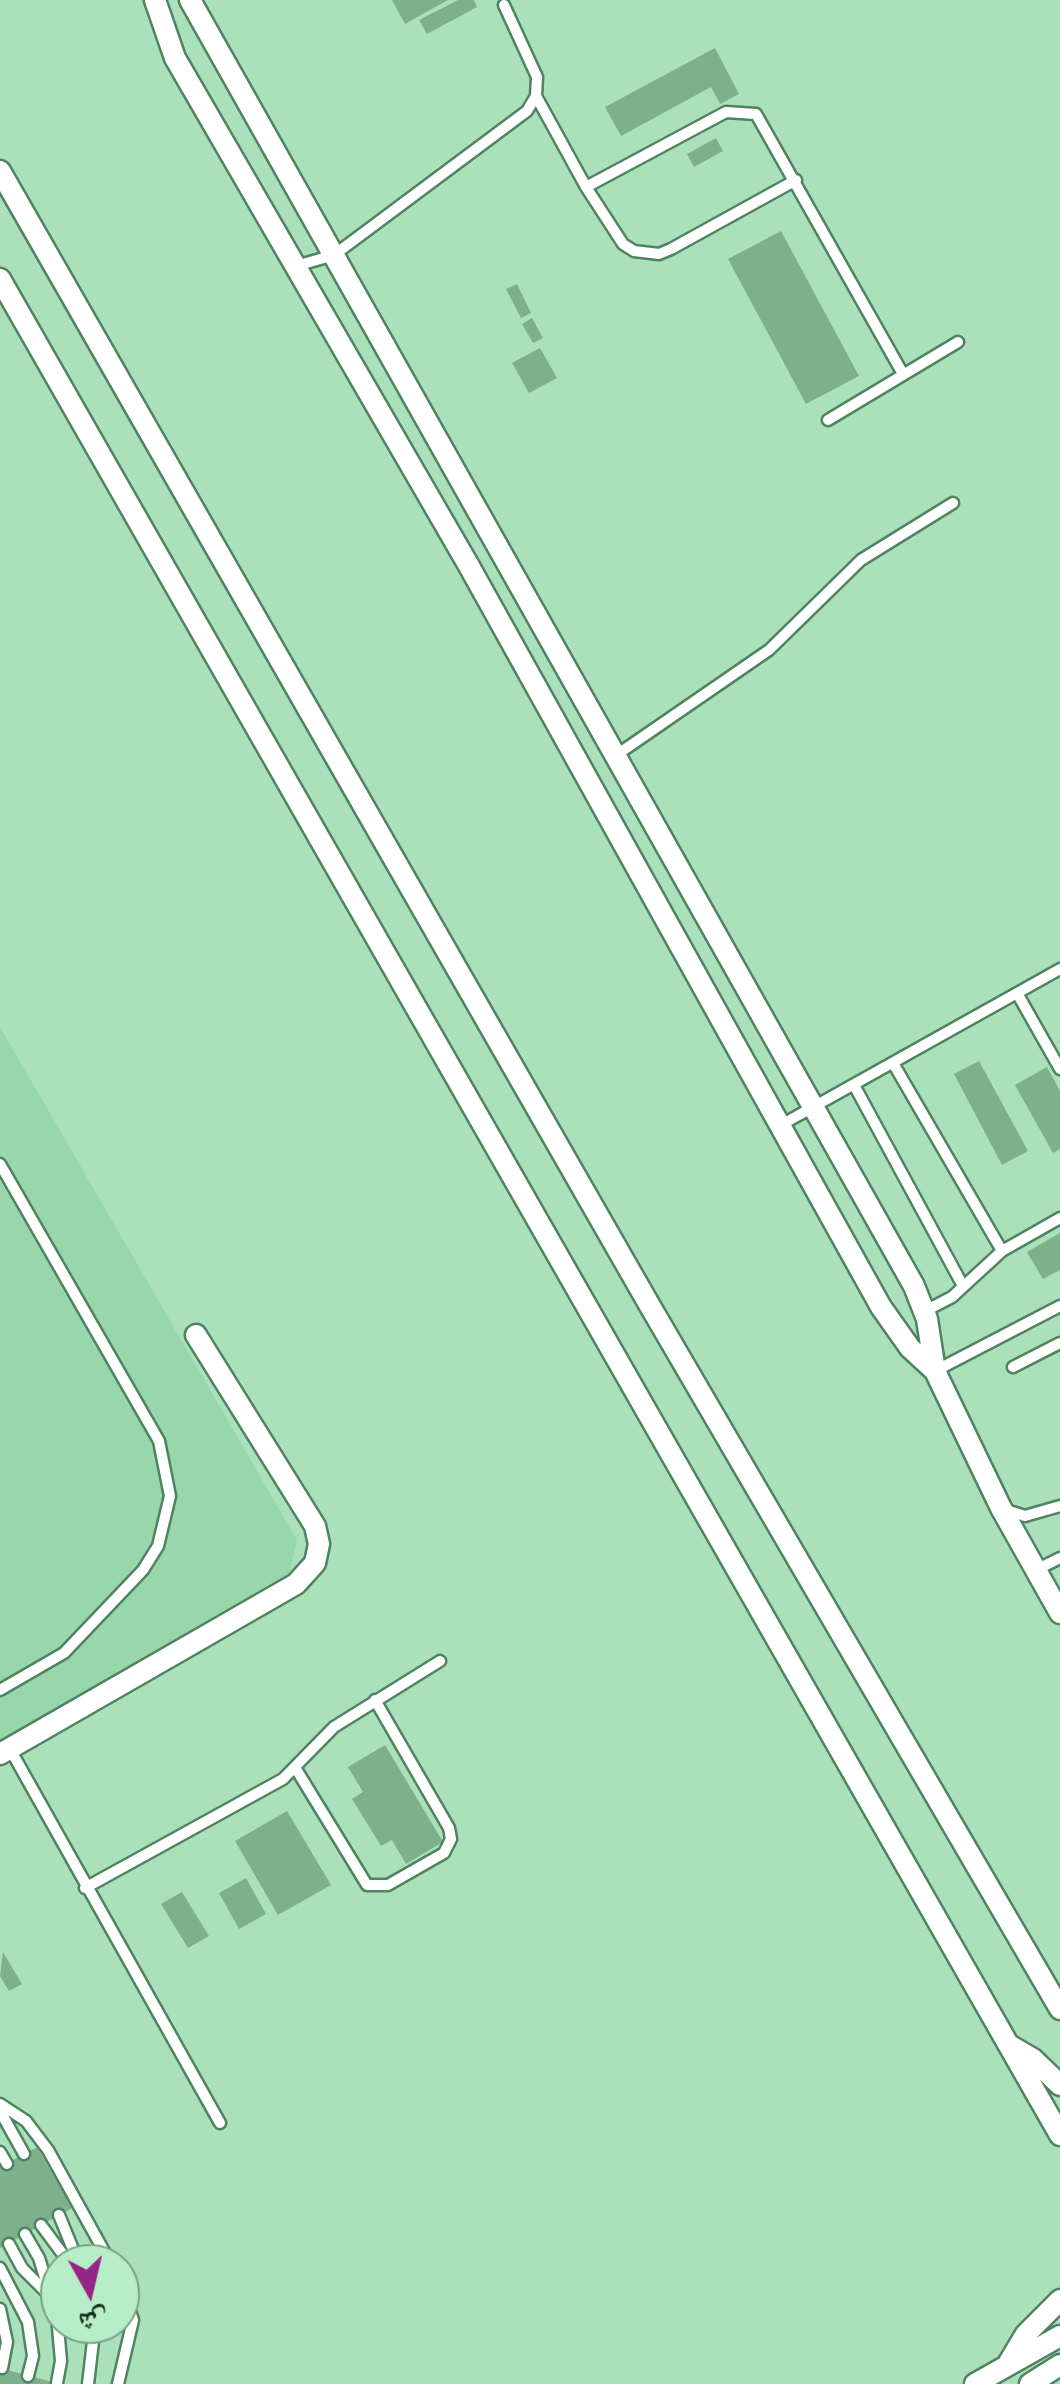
<!DOCTYPE html>
<html>
<head>
<meta charset="utf-8">
<style>
  body { margin:0 }
  #map { position:relative; width:1060px; height:2384px; overflow:hidden; background:#aae1ba; font-family:Cabin,"Noto Naskh Arabic",sans-serif }
  canvas { display:block }
  .north { position:absolute; left:40px; top:2244px; width:100px; height:100px; box-sizing:border-box; background:#b7eec7; border:2px solid #79a285; border-radius:50%; rotate:172deg; font-size:28px; font-weight:700; line-height:40px; text-align:center; color:#1b3122 }
  .north::after { content:''; display:block; margin:auto; width:35px; height:45px; background:#942586; clip-path:polygon(50% 0,100% 100%,50% 72%,0 100%) }
</style>
</head>
<body>
<div id="map">
<canvas width="1060" height="2384"></canvas>
<div class="north">ش</div>
</div>
<script>
const context = document.querySelector('canvas').getContext('2d');
context.lineJoin = 'round';
function fillPath(path, color) {
  context.fillStyle = color;
  context.fill(path, 'evenodd');
}
function poly(rows) {
  const path = new Path2D();
  for (const r of rows) {
    path.moveTo(r[0], r[1]);
    for (let i = 2; i < r.length; i += 2) path.lineTo(r[i], r[i + 1]);
  }
  return path;
}
function stroke(path, color, width, dash) {
  context.strokeStyle = color;
  context.lineWidth = width;
  context.lineCap = dash ? 'butt' : 'round';
  context.setLineDash(dash || []);
  context.stroke(path);
}
fillPath(poly([
  [0,1027,297,1540,287,1583,0,1746]
]), '#98d6ab');
fillPath(poly([
  [392,0,448,0,405,24],
  [458,0,474,0,477,7,427,34,419,20],
  [715,48,739,94,720,104,711,87,621,136,605,107],
  [716,138,723,151,694,167,687,154],
  [781,231,859,376,806,404,728,259],
  [517,284,531,313,521,318,506,289],
  [532,318,543,338,533,343,522,324],
  [540,348,557,378,529,393,512,363],
  [979,1061,1028,1151,1002,1165,954,1074],
  [1047,1067,1060,1091,1060,1149,1053,1153,1015,1085],
  [1060,1233,1060,1270,1043,1279,1027,1252],
  [385,1745,443,1842,406,1864,392,1840,381,1846,352,1799,363,1792,348,1767],
  [287,1811,331,1885,278,1915,235,1841],
  [246,1878,266,1914,239,1929,219,1893],
  [182,1892,209,1936,188,1948,161,1904],
  [3,1952,22,1984,9,1991,0,1976],
  [37,2147,72,2208,0,2248,0,2167],
  [0,2368,56,2383,55,2384,0,2384]
]), '#7db18c');
const lane = poly([
  [536,96,586,187,623,244,634,251,659,254,671,249,796,180],
  [586,187,726,112,756,114,903,374],
  [296,266,334,255,527,111,536,96,537,77,504,5],
  [828,420,958,342],
  [615,756,769,650,861,560,953,503],
  [1017,993,1060,1069],
  [893,1063,1002,1251],
  [854,1085,963,1286],
  [781,1125,1060,969],
  [0,1164,159,1441,170,1496,158,1546,143,1570,64,1653,0,1690],
  [925,1311,952,1297,1002,1251,1060,1218],
  [1013,1367,1060,1343],
  [935,1371,1060,1306],
  [1006,1510,1025,1516,1060,1506],
  [1036,1570,1060,1558],
  [10,1749,220,2123],
  [296,1769,367,1885,388,1885,444,1853,451,1839,449,1828,375,1700],
  [85,1888,283,1779,334,1727,440,1661],
  [0,2104,26,2121,48,2150,111,2264],
  [0,2111,24,2154],
  [0,2152,7,2164],
  [59,2215,79,2264],
  [41,2225,70,2264],
  [25,2234,39,2258,57,2316,61,2361,57,2383],
  [9,2244,22,2268,48,2294],
  [0,2268,28,2322,33,2356,28,2376],
  [0,2309,7,2342,2,2368],
  [88,2384,95,2324],
  [118,2384,133,2320,120,2281]
]);
const street = poly([
  [155,0,175,58,469,566,881,1307,910,1348,935,1371],
  [190,0,914,1286,927,1319,935,1371,1001,1508,1060,1613],
  [0,171,650,1306,1060,2009],
  [0,279,1060,2135],
  [0,1754,296,1584,315,1563,319,1544,315,1526,196,1335],
  [1009,2045,1033,2059,1060,2085],
  [1008,2364,1026,2334,1060,2300],
  [975,2384,1060,2336],
  [1030,2384,1060,2365]
]);
stroke(lane, '#508360', 15);
stroke(street, '#508360', 25);
stroke(lane, '#fff', 10);
stroke(street, '#fff', 20);
</script>
</body>
</html>
